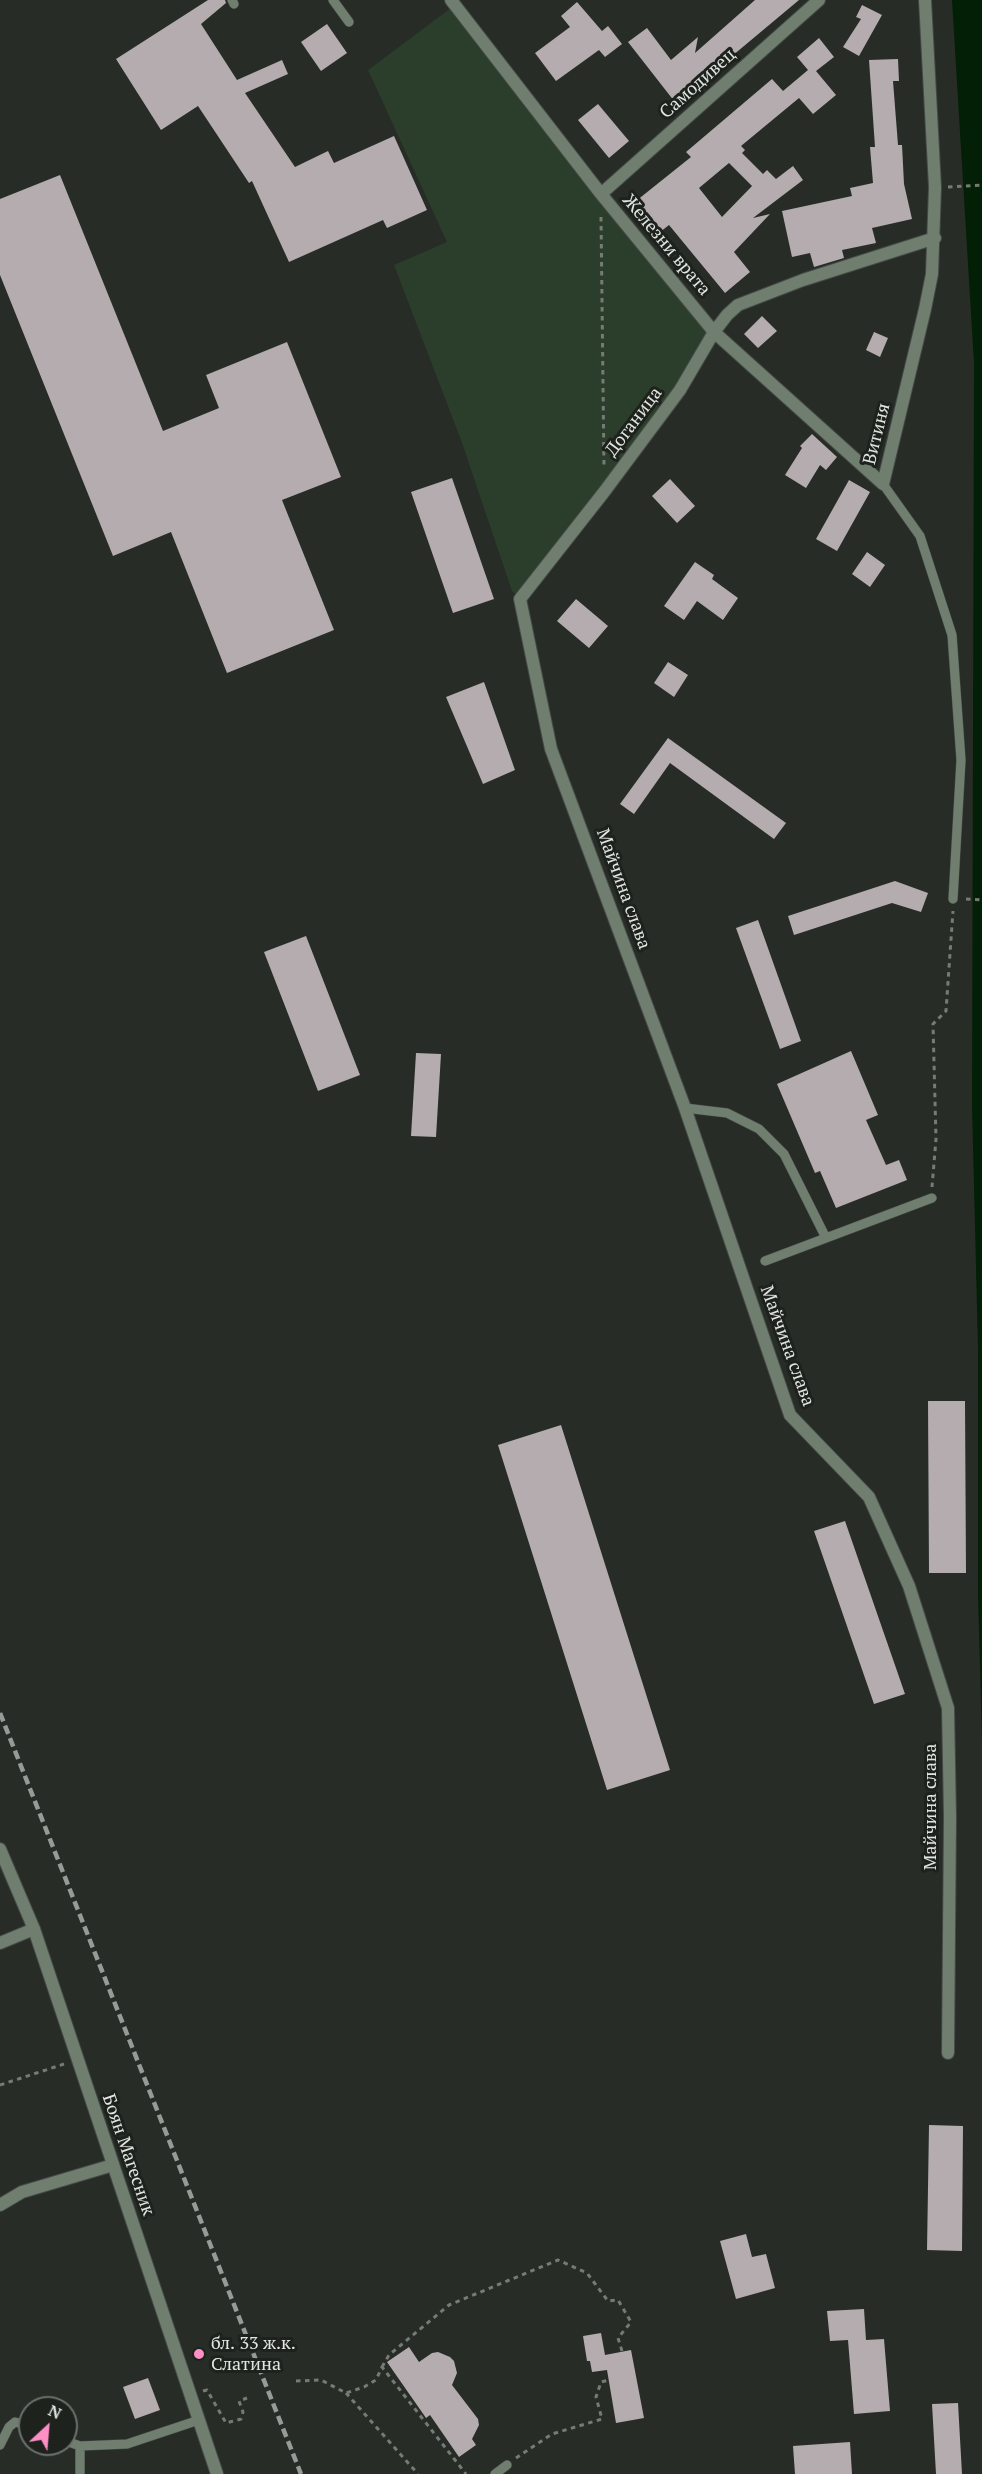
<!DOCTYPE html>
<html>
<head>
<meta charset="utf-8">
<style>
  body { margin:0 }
  #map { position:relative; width:982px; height:2474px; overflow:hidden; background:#272c27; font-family:"PT Serif",serif }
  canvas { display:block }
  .north { position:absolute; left:18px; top:2396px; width:60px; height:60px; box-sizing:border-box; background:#1d221d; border:2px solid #6c706c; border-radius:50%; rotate:26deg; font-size:16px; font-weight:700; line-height:24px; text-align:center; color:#e2e5e2 }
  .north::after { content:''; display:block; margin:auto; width:21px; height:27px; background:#fc8fc3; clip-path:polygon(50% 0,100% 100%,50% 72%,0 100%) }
</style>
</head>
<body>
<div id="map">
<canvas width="982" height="2474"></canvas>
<div class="north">N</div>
</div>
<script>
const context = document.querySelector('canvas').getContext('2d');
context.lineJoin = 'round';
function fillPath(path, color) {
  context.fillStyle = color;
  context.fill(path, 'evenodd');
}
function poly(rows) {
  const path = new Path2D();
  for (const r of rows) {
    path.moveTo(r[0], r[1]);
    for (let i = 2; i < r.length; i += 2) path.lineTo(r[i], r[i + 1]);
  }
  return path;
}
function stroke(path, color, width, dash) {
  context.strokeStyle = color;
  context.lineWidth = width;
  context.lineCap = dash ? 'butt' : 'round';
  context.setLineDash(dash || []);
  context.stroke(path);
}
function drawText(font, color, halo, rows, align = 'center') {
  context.font = font + ' "PT Serif",serif';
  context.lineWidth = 6;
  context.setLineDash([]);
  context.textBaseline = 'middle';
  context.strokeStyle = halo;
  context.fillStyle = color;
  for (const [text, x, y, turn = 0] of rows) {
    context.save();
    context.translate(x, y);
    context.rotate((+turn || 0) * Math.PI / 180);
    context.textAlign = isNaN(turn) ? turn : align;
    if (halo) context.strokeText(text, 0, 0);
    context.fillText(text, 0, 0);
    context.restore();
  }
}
fillPath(poly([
  [455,5,714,332,680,390,520,599,512,591,461,440,394,265,447,242,368,70]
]), '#2b3d2b');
fillPath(poly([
  [952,0,982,0,982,1741,978,1595,978,1349,972,1105,974,363]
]), '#031f05');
fillPath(poly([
  [208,0,225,0,226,3,201,24,237,80,282,60,288,74,245,93,295,167,328,151,334,163,394,136,427,210,387,228,383,220,289,262,252,181,249,183,198,106,161,130,116,59],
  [755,0,799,0,689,92,692,96,678,106,628,42,647,28,671,60,698,37,695,53],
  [577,2,602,31,608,26,622,44,605,57,599,50,556,81,535,53,570,27,561,16],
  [862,5,882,15,859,56,843,47,861,19,856,17],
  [327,24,347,53,321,71,301,42],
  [819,38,834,57,816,71,836,95,813,114,799,98,741,146,745,150,742,153,763,174,767,170,776,179,793,166,803,180,753,218,770,214,734,252,750,272,725,293,669,225,655,236,631,205,691,157,686,152,772,79,783,91,808,70,797,57],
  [729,163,752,186,722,217,699,188],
  [898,59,899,81,893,81,898,145,902,145,904,184,912,219,872,228,876,243,842,250,844,258,814,267,810,253,792,257,782,211,852,196,850,188,873,183,870,147,875,147,869,60],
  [598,104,629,141,609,158,578,120],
  [60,175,163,431,219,408,206,375,287,342,341,477,282,500,334,630,227,673,171,532,113,556,0,275,0,199],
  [762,316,777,331,758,348,744,334],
  [874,332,888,338,880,357,866,350],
  [812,434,837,457,826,470,820,465,806,488,785,475,802,448,800,446],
  [452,478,494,599,453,613,411,492],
  [670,479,695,506,677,523,652,496],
  [849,480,870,492,837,551,816,539],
  [867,552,885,565,870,587,852,574],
  [695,562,714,575,712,579,738,598,723,620,697,601,684,620,664,606],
  [576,599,608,626,589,648,557,621],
  [668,662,688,675,674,697,654,683],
  [484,682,515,770,483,784,446,697],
  [668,738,786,823,774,839,670,763,634,814,620,804],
  [895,881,928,893,921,912,892,903,794,935,788,916],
  [758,920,801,1041,780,1049,736,928],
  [306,936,360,1075,318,1091,264,952],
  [851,1051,878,1115,866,1120,886,1165,899,1160,907,1180,836,1208,820,1171,815,1173,777,1084],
  [416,1053,441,1054,436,1137,411,1136],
  [928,1401,965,1401,966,1573,929,1573],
  [561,1425,670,1770,607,1790,498,1445],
  [845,1521,905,1694,874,1704,814,1531],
  [929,2125,963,2126,962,2251,927,2250],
  [746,2234,752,2257,766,2254,775,2288,736,2299,720,2241],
  [864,2309,866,2340,884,2339,890,2411,854,2414,848,2340,830,2341,827,2311],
  [601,2333,605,2355,631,2350,644,2418,616,2423,607,2370,592,2372,590,2361,587,2361,583,2336],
  [409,2347,419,2362,432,2353,438,2352,450,2357,454,2361,457,2373,452,2385,478,2419,479,2425,472,2439,476,2445,459,2457,430,2415,426,2418,387,2362],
  [148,2378,160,2410,135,2419,123,2387],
  [958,2403,962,2474,936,2474,932,2404],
  [850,2442,852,2474,795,2474,793,2446]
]), '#b4acaf');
const service = poly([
  [232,0,234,4],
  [333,0,349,22],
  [883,484,920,536,952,635,961,760,953,899],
  [685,1108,727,1113,759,1129,784,1154,826,1238],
  [765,1261,932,1198],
  [66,2441,80,2446,127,2444,199,2420],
  [0,2445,9,2427,15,2422,30,2426],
  [80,2446,80,2474],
  [495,2474,507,2465]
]);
const minor = poly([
  [451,0,601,194,714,332,883,484,925,309,932,274,935,187,925,0],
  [601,194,819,0],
  [935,238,803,280,738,305,727,315,714,332,680,390,604,492,520,599,551,749,685,1108,790,1415,869,1497,909,1586,948,1708,950,1817,948,2053],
  [0,1943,34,1929],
  [0,2205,22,2192,113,2165]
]);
const tertiary = poly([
  [0,1849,34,1929,217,2474]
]);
stroke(service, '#454a45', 10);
stroke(minor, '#454a45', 14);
stroke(tertiary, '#454a45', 14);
stroke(poly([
  [948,187,982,185],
  [601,217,604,468],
  [966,899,982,900],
  [932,1187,936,1139,933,1024,946,1011,953,911],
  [0,2085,64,2064],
  [382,2367,389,2355,449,2305,558,2260,587,2273,608,2301,618,2300,631,2322,618,2338,622,2351],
  [296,2381,321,2380,346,2393,364,2387,376,2380,382,2367,466,2474],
  [203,2391,207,2390,226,2423,241,2419,243,2412,239,2401,247,2398],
  [346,2393,418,2474],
  [516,2458,552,2434,602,2419,596,2397,601,2382,609,2380]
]), '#767b76', 3, [4.5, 4.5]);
stroke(service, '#707e70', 9);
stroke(minor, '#707e70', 12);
stroke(tertiary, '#707e70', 12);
stroke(poly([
  [0,1713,301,2474]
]), '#979b97', 4.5, [9, 4.5]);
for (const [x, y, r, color] of [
  [199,2354,6,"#fc8fc3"]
]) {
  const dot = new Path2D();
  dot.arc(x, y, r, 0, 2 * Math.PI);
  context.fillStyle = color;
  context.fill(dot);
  stroke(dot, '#1d221d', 2);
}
drawText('18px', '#e2e5e2', '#1d221d', [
  ["Самодивец",698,84,-42],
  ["Железни врата",666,245,50],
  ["Доганица",634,422,-53],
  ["Витиня",877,434,-76],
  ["Майчина слава",623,889,70],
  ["Майчина слава",787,1346,70],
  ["Майчина слава",931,1807,-90],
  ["Боян Магесник",128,2155,71]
]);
drawText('18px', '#e2e5e2', '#1d221d', [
  ["бл. 33 ж.к.",211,2344],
  ["Слатина",211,2365]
], 'left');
</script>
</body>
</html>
